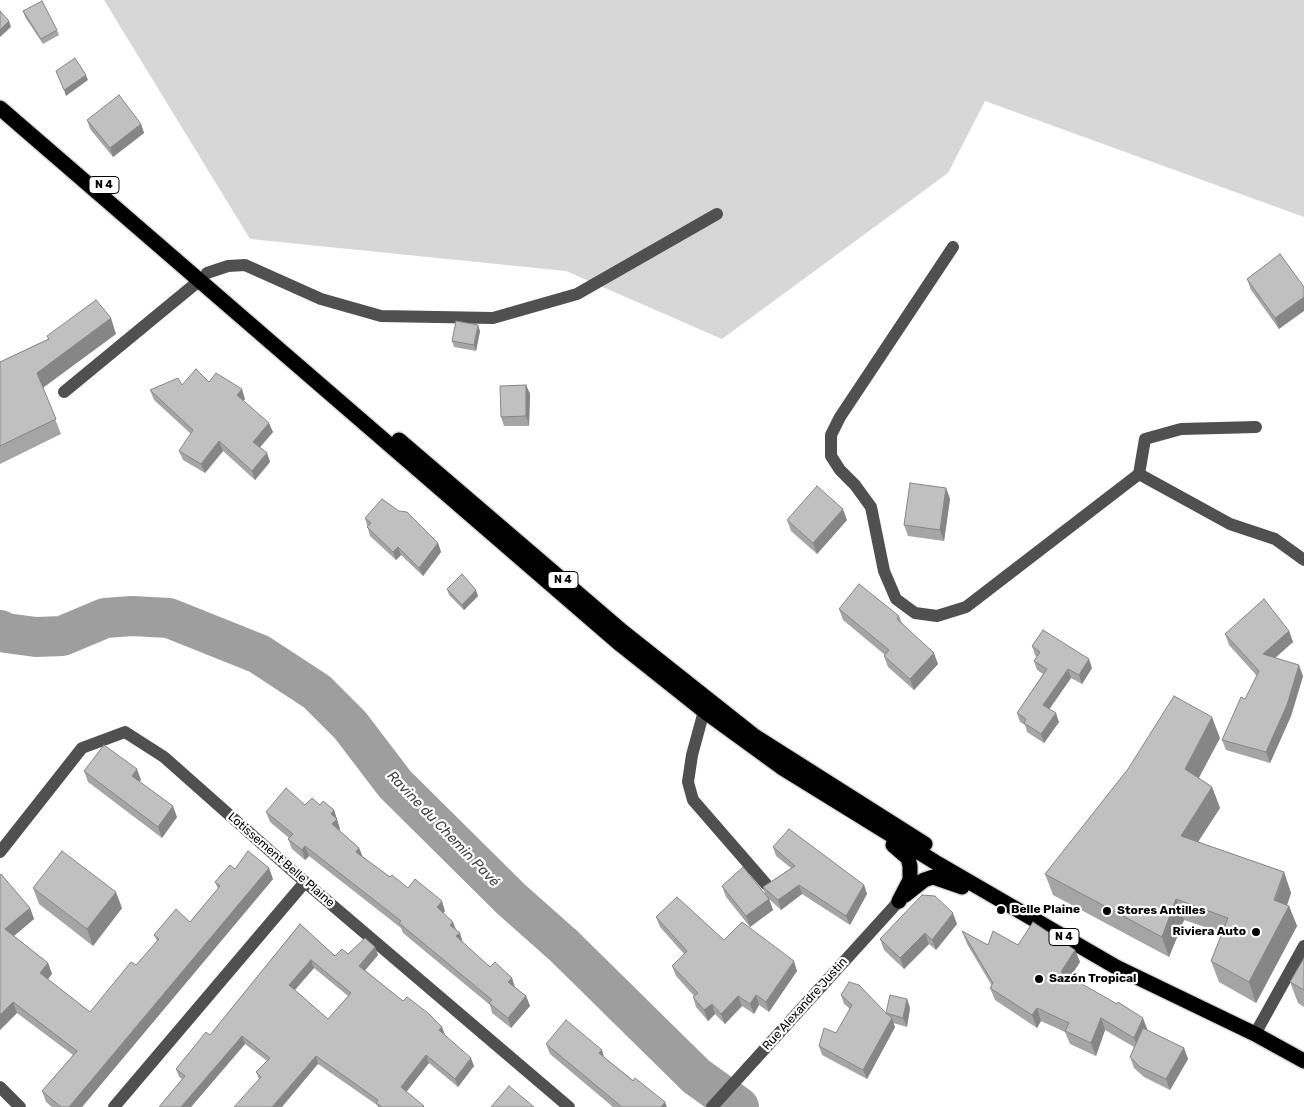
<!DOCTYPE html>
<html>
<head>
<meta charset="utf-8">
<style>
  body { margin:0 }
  canvas { display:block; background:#fff }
</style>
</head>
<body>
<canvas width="1304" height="1107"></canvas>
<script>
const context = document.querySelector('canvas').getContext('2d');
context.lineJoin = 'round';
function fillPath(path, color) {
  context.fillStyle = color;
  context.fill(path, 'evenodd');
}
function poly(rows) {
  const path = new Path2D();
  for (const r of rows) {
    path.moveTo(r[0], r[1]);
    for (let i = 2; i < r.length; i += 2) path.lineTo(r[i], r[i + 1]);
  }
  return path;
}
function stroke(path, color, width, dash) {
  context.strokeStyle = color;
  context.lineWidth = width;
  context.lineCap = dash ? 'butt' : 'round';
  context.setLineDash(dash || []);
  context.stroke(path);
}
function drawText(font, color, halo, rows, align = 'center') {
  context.font = font + ' Rubik,sans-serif';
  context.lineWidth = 4.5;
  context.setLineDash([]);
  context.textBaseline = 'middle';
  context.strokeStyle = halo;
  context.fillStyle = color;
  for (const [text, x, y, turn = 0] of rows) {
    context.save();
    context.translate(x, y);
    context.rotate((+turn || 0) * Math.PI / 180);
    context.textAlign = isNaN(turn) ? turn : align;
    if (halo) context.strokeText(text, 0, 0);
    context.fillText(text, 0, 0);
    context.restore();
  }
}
fillPath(poly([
  [104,0,1304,0,1304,217,985,101,948,173,722,339,566,271,250,239]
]), '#d7d7d7');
stroke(poly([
  [0,630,6,633,36,637,62,636,105,618,132,616,169,618,259,654,317,692,350,725,395,784,511,899,564,946,696,1076,739,1107]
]), '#9e9e9e', 40);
const highway = poly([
  [0,108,621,645,704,711,781,767,935,862,1116,967,1255,1034,1304,1061],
  [399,440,623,632,753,735,925,844],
  [893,845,908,858,910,866,910,880,899,901],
  [905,895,924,880,933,877,962,887]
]);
stroke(highway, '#dbdbdb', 18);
stroke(poly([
  [953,247,840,417,831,435,831,456,840,470,855,485,871,507,884,571,896,599,915,613,937,616,966,607,1139,474],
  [207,273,228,266,245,265,321,299,381,316,493,318,577,294,717,214],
  [64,392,200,280],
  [1256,427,1181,429,1145,439,1139,474,1230,524,1275,539,1304,560],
  [704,711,692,755,688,782,693,800,766,884],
  [0,852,82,748,125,732,164,757,305,882,569,1107],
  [1255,1034,1304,946],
  [0,1087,20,1107],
  [114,1107,305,882],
  [712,1107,899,901]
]), '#505050', 12);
stroke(highway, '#000', 15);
fillPath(poly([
  [23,11,57,30,59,35,43,44,25,17],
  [87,120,141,124,144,133,113,157,90,129],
  [1280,254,1279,329,1251,290,1247,279],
  [480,331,476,351,454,347,452,341],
  [116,334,43,388,61,434,0,464,0,362,48,339,47,336],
  [209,382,245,399,243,401,273,432,260,447,267,453,270,462,255,480,223,451,205,473,183,460,179,451,191,434,154,400,150,390,182,385],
  [526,385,530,394,529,426,504,426,501,417],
  [946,488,950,499,944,541,908,536,904,525],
  [365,518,438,543,441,552,423,576,401,555,396,560,370,536],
  [787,520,847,520,817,554,791,531],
  [447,589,478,596,464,610,449,595],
  [839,609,899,616,902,623,938,664,914,690,888,667,884,656,885,655,843,620],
  [1289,631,1293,642,1275,658,1303,676,1291,716,1270,763,1226,750,1222,740,1245,699,1257,676,1229,645,1225,634],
  [1032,646,1092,668,1082,684,1071,678,1049,709,1059,722,1044,743,1027,732,1025,725,1020,722,1017,713,1043,674,1037,670,1034,661,1037,657,1035,655],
  [1220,738,1199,778,1212,787,1220,808,1198,842,1284,872,1291,893,1287,905,1289,906,1297,926,1256,1003,1219,982,1211,961,1222,933,1184,920,1169,957,1053,895,1045,874],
  [84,771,141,780,139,781,177,817,162,838,88,782],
  [305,805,320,805,334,810,340,829,339,830,359,848,363,857,390,877,445,911,443,913,456,930,463,943,490,967,512,978,515,987,526,996,530,1006,511,1028,492,1013,490,1005,403,933,401,928,309,856,305,860,292,849,288,839,289,838,270,822,266,812],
  [773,847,864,885,867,894,850,925,802,894,781,910,769,899,773,910,750,927,726,897,722,886,765,894,763,887,791,868,776,856],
  [235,869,273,879,82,1107,52,1107,46,1102,42,1091,73,1055,17,1013,0,1030,0,875,30,908,34,919,14,936,48,963,52,974,48,979,90,1012,136,965,157,941,154,935,190,922,218,889,215,882],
  [33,888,122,908,93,946,39,904],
  [656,917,724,940,797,971,769,1012,759,1005,754,1014,742,1006,725,1024,715,1014,708,1021,696,1007,693,997,694,996,676,976,672,966,684,954,660,927],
  [300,924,335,956,348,954,375,947,378,955,365,970,403,1001,442,1027,445,1035,474,1066,458,1087,429,1063,406,1091,424,1107,378,1107,377,1105,318,1064,259,1079,256,1072,267,1061,245,1044,191,1107,159,1107,182,1079,179,1077,176,1069,210,1035],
  [314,968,348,996,328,1019,295,990],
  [957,924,936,950,929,944,904,969,884,950,880,939],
  [962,931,988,945,1018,945,1075,950,1080,962,1070,977,1148,1031,1184,1048,1188,1059,1170,1090,1144,1077,1134,1068,1130,1057,1134,1047,1105,1030,1096,1056,1070,1044,1065,1032,1041,1021,1037,1028,995,1000,990,988,992,986,967,944],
  [1304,958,1304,1007,1298,1003,1290,982],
  [841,995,886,1013,907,999,910,1008,907,1027,893,1023,895,1027,867,1079,822,1055,819,1046,836,1033,850,1009,844,1004],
  [546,1044,604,1057,667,1107,613,1107,550,1054]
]), '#a5a5a5');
fillPath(poly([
  [9,21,11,27,0,37,0,30],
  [86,75,88,80,66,96,64,90],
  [141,124,144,133,113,157,110,148],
  [1304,297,1304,311,1279,329,1275,318],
  [111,318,116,334,42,388,37,373],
  [478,325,480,331,476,351,474,345],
  [526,385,530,394,529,426,526,416],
  [242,389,245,399,240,405,237,395],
  [269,423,273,432,257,451,253,442],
  [219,441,223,451,205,473,201,464],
  [267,453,270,462,255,480,252,471],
  [946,488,950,499,944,541,940,530],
  [843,509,847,520,817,554,813,543],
  [438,543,441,552,423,576,419,568],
  [398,547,401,555,396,560,393,552],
  [476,590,478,596,464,610,462,605],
  [1289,631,1293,642,1267,665,1263,654],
  [934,653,938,664,914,690,910,679],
  [1089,659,1092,668,1082,684,1079,675],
  [1299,665,1303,676,1291,716,1270,763,1266,752],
  [1068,669,1071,678,1046,714,1043,705],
  [1056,713,1059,722,1044,743,1041,734],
  [1212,717,1220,738,1192,790,1185,769],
  [137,769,141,780,136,786,132,776],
  [1212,787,1220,808,1188,857,1181,836],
  [173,806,177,817,162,838,158,827],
  [334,810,340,829,336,835,332,824,331,814],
  [305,846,309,856,305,860,302,850],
  [359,848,363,858,356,852],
  [269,868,273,879,82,1107,69,1107],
  [1284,872,1291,893,1283,917,1289,906,1297,926,1256,1003,1249,982],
  [799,885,802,894,781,910,778,900],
  [864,885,867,894,850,925,846,916],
  [116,892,122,908,93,946,87,929],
  [769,899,773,910,750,927,746,916],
  [1176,899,1184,920,1169,957,1162,937],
  [442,901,445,911,440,917,437,907],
  [30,908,34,919,9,940,5,929],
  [953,913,957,924,936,950,932,940],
  [453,922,457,932,450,925],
  [460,933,463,943,456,936],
  [925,933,929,944,904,969,900,958],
  [375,947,378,955,362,974,359,966],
  [1075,950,1080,962,1065,985,1061,972],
  [311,960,314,968,292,993,289,985],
  [794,961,797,971,769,1012,766,1002],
  [48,963,52,974,44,984,40,973],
  [512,978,515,988,508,982],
  [756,995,759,1005,754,1014,750,1004],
  [526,996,530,1006,511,1028,508,1018],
  [738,996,742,1006,725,1024,721,1014],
  [907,999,910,1008,907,1027,903,1018],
  [13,1002,17,1013,0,1030,0,1015],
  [712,1004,715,1014,708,1021,704,1010],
  [1037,1008,1041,1021,1037,1028,1032,1015],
  [892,1018,895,1027,867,1079,863,1070],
  [1101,1018,1105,1030,1096,1056,1091,1043],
  [1143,1018,1148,1031,1139,1050,1134,1038],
  [442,1027,445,1035,439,1030],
  [242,1036,245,1044,191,1107,181,1107],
  [1184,1048,1188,1059,1170,1090,1166,1079],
  [602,1050,605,1060,599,1053],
  [426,1055,429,1063,404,1095,401,1087],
  [316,1056,318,1064,282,1107,272,1107],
  [471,1058,474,1066,458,1087,455,1079],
  [665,1102,667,1107,661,1107]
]), '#868686');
const building = poly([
  [42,1,57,30,41,39,23,11,42,1],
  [0,11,9,21,0,30,0,11],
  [75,58,86,75,64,90,56,71,75,58],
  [119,95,141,124,110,148,87,120,119,95],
  [1280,254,1304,287,1304,297,1275,318,1247,279,1280,254],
  [96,300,111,318,37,373,56,419,0,446,0,362,49,339,47,336,96,300],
  [456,321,478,325,474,345,452,341,456,321],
  [196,369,209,382,216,373,242,389,237,395,269,423,253,442,267,453,252,471,219,441,201,464,179,451,193,430,150,390,178,378,182,385,196,369],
  [526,385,526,416,501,417,500,386,526,385],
  [910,483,946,488,940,530,904,525,910,483],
  [817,486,843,509,813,543,787,520,817,486],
  [382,499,399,511,407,512,438,543,419,568,398,547,393,552,367,527,371,523,365,518,382,499],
  [462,574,476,590,462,605,447,589,462,574],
  [859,584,899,616,897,619,934,653,910,679,884,656,889,650,839,609,859,584],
  [1264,599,1289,631,1263,654,1299,665,1287,705,1266,752,1222,740,1241,697,1245,699,1259,671,1225,634,1264,599],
  [1043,630,1089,659,1079,675,1068,669,1043,705,1056,713,1041,734,1024,723,1026,719,1017,713,1047,669,1034,661,1040,652,1032,646,1043,630],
  [1174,696,1212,717,1185,769,1212,787,1181,836,1284,872,1274,900,1289,906,1249,982,1211,961,1228,918,1176,899,1162,937,1045,874,1128,769,1174,696],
  [104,745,137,769,132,776,173,806,158,827,84,771,104,745],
  [286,788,305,805,312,798,320,805,323,801,334,810,331,814,337,819,332,824,359,848,356,852,390,877,392,875,408,888,415,879,442,901,437,907,453,922,450,925,460,933,456,936,490,967,495,962,512,978,508,982,526,996,508,1018,489,1003,492,1000,399,923,401,921,305,846,302,850,288,839,293,834,266,812,286,788],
  [789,829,864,885,846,916,799,885,778,900,763,887,795,866,773,847,789,829],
  [62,851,116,892,87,929,33,888,62,851],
  [248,851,269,868,69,1107,61,1107,42,1091,77,1051,13,1002,0,1015,0,875,1,874,30,908,5,929,48,963,40,973,90,1012,131,962,136,965,159,939,154,935,176,909,190,922,220,886,215,882,230,865,235,869,248,851],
  [743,867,769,899,746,916,722,886,743,867],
  [922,895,935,896,953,913,932,940,925,933,900,958,880,939,922,895],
  [677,897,724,940,742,922,794,961,766,1002,756,995,750,1004,738,996,721,1014,712,1004,704,1010,693,997,698,993,672,966,687,951,656,917,677,897],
  [1033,922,1075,950,1061,972,1117,1004,1118,1002,1143,1018,1134,1038,1101,1018,1091,1043,1065,1031,1069,1023,1037,1008,1032,1015,990,988,993,983,962,931,988,945,993,931,1018,945,1033,922],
  [300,924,335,956,342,949,348,954,365,938,375,947,359,966,403,1001,407,997,428,1013,442,1027,439,1030,471,1058,455,1079,426,1055,401,1087,424,1106,423,1107,382,1107,376,1103,378,1100,316,1056,272,1107,234,1107,261,1077,256,1072,270,1058,242,1036,181,1107,159,1107,185,1076,176,1069,206,1032,210,1035,300,924],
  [311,960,351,993,328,1019,289,985,311,960],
  [1304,958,1304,990,1290,982,1304,958],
  [849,982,859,985,886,1013,890,995,907,999,903,1018,886,1013,892,1018,863,1070,819,1046,824,1028,836,1033,852,1005,841,995,849,982],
  [566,1020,602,1050,599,1053,633,1081,635,1078,665,1102,661,1107,622,1107,546,1044,566,1020],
  [1143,1028,1184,1048,1166,1079,1140,1067,1130,1057,1143,1028],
  [509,1086,534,1107,491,1107,509,1086]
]);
fillPath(building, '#c0c0c0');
stroke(building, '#868686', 1);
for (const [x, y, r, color] of [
  [1001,910,5,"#000"],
  [1107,911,5,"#000"],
  [1256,932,5,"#000"],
  [1039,979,5,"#000"]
]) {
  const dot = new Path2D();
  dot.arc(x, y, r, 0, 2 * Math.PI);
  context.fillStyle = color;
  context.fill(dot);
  stroke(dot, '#fff', 2);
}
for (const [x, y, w] of [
  [104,185,30],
  [563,580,30],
  [1064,937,30]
]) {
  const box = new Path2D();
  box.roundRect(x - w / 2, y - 8.5, w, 17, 4);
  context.fillStyle = '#fff';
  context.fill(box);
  stroke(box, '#000', 1);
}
drawText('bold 11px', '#000', null, [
  ["N 4",104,185],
  ["N 4",563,580],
  ["N 4",1064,937]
]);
drawText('12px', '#000', '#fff', [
  ["Lotissement Belle Plaine",281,860,41],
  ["Rue Alexandre Justin",805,1004,-48]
]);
drawText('bold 12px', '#000', '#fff', [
  ["Belle Plaine",1011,910],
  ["Stores Antilles",1117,911],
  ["Riviera Auto",1246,932,"right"],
  ["Sazón Tropical",1049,979]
], 'left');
drawText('italic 14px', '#3f3f3f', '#fff', [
  ["Ravine du Chemin Pavé",443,829,46]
]);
</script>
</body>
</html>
